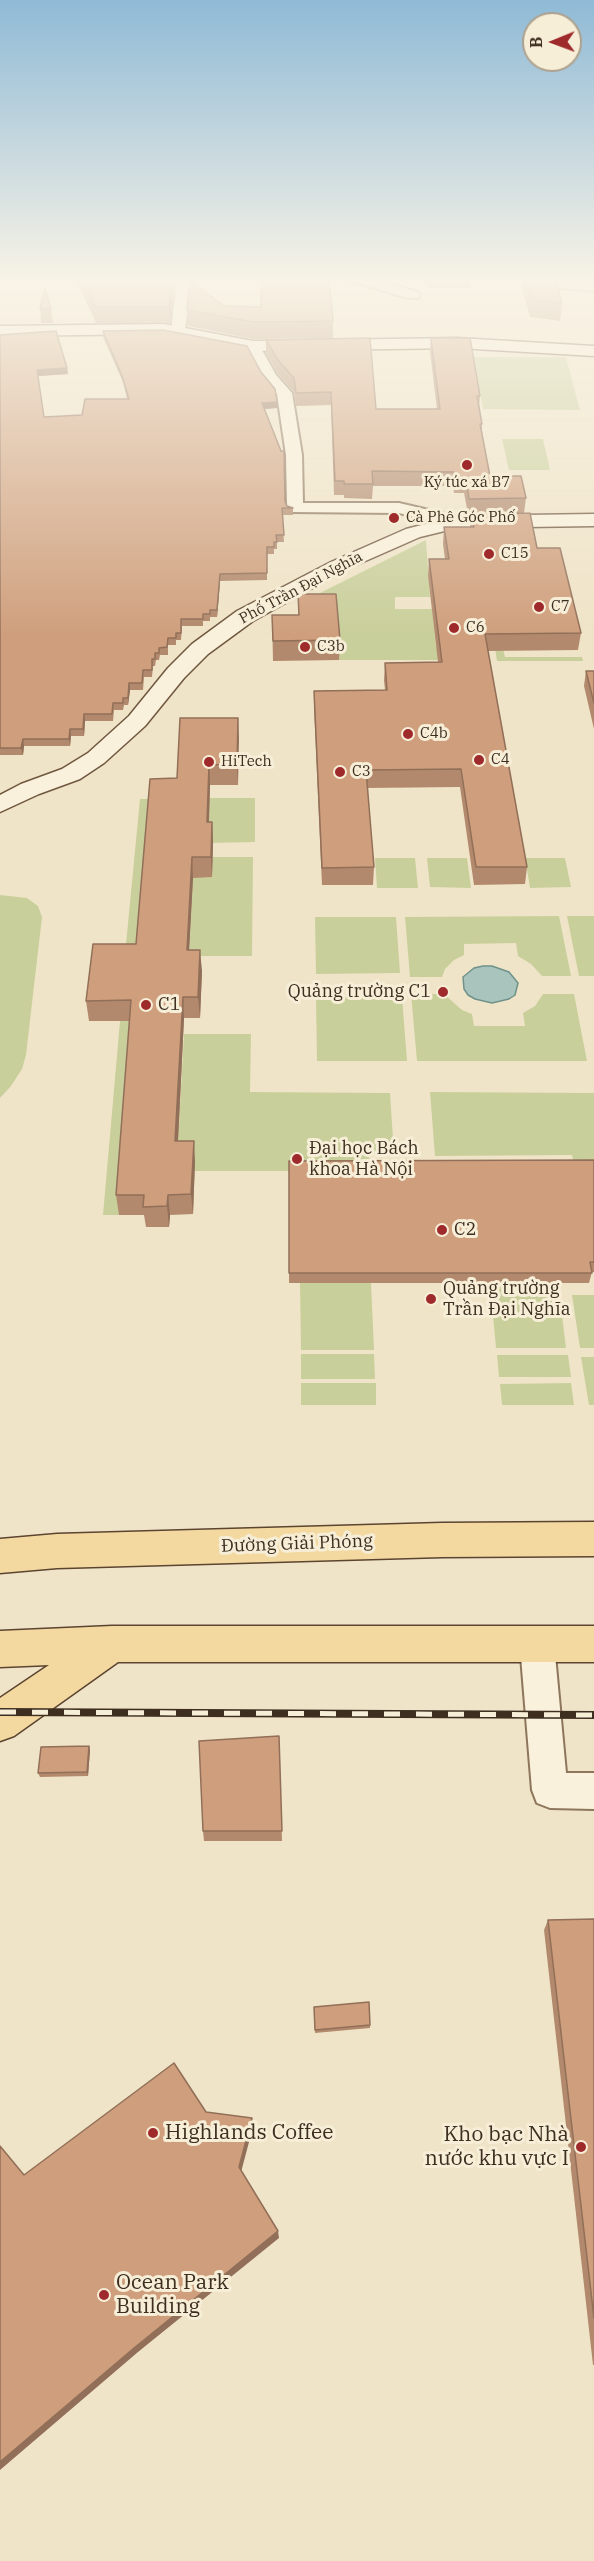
<!DOCTYPE html>
<html>
<head>
<meta charset="utf-8">
<style>
  body { margin:0 }
  #map { position:relative; width:594px; height:2561px; overflow:hidden; background:#f0e4c8; font-family:"IBM Plex Serif",serif }
  canvas { display:block }
  .north { position:absolute; left:522px; top:12px; width:60px; height:60px; box-sizing:border-box; background:#f7eed8; border:2px solid #ada18e; border-radius:50%; rotate:269deg; font-size:16px; font-weight:700; line-height:24px; text-align:center; color:#3d2e20 }
  .north::after { content:''; display:block; margin:auto; width:21px; height:27px; background:#9e2a2b; clip-path:polygon(50% 0,100% 100%,50% 72%,0 100%) }
</style>
</head>
<body>
<div id="map">
<canvas width="594" height="2561"></canvas>
<div class="north">B</div>
</div>
<script>
const context = document.querySelector('canvas').getContext('2d');
context.lineJoin = 'round';
function fillPath(path, color) {
  context.fillStyle = color;
  context.fill(path, 'evenodd');
}
function poly(rows) {
  const path = new Path2D();
  for (const r of rows) {
    path.moveTo(r[0], r[1]);
    for (let i = 2; i < r.length; i += 2) path.lineTo(r[i], r[i + 1]);
  }
  return path;
}
function stroke(path, color, width, dash) {
  context.strokeStyle = color;
  context.lineWidth = width;
  context.lineCap = dash ? 'butt' : 'round';
  context.setLineDash(dash || []);
  context.stroke(path);
}
function drawText(font, color, halo, rows, align = 'center') {
  context.font = font + ' "IBM Plex Serif",serif';
  context.lineWidth = 6;
  context.setLineDash([]);
  context.textBaseline = 'middle';
  context.strokeStyle = halo;
  context.fillStyle = color;
  for (const [text, x, y, turn = 0] of rows) {
    context.save();
    context.translate(x, y);
    context.rotate((+turn || 0) * Math.PI / 180);
    context.textAlign = isNaN(turn) ? turn : align;
    if (halo) context.strokeText(text, 0, 0);
    context.fillText(text, 0, 0);
    context.restore();
  }
}
fillPath(poly([
  [474,357,566,357,580,410,483,409],
  [502,439,543,439,550,470,509,470],
  [426,540,430,597,395,597,395,609,432,609,436,647,476,647,478,660,339,660,298,614,298,604],
  [493,636,500,636,505,657,582,657,583,661,497,661],
  [209,798,255,798,255,842,208,843],
  [140,799,152,799,138,965,124,965],
  [213,857,253,857,252,956,189,956,193,878],
  [375,858,415,858,418,888,377,888],
  [427,858,467,858,471,888,430,887],
  [525,858,565,858,571,887,530,888],
  [0,895,27,898,38,906,42,917,26,1055,22,1069,11,1086,0,1098],
  [559,916,571,976,542,976,531,964,518,956,516,943,464,944,464,955,454,960,445,969,442,977,410,977,405,917],
  [567,916,594,916,594,976,579,976],
  [315,917,396,917,400,973,316,974],
  [411,994,444,994,462,1010,472,1014,474,1026,525,1026,523,1013,535,1006,543,994,574,994,587,1061,417,1061],
  [316,997,402,997,407,1061,317,1061],
  [120,1021,134,1021,119,1215,103,1215],
  [184,1034,251,1034,250,1092,390,1093,394,1154,369,1154,370,1171,195,1171,177,1161],
  [430,1092,594,1093,594,1170,575,1170,572,1155,435,1156],
  [300,1283,371,1283,374,1350,301,1350],
  [490,1283,558,1283,566,1348,496,1348],
  [572,1295,594,1295,594,1348,580,1348],
  [301,1354,374,1354,375,1379,301,1379],
  [497,1355,568,1355,571,1377,499,1377],
  [581,1357,594,1357,594,1405,589,1405],
  [301,1383,376,1383,376,1405,301,1405],
  [571,1383,574,1405,502,1405,500,1384]
]), '#c9cf9b');
const water = poly([
  [483,966,492,966,509,972,518,983,515,995,509,999,492,1003,475,999,468,995,464,989,463,977,474,968,483,966]
]);
fillPath(water, '#a9c4bc');
stroke(water, '#6f938a', 1.5);
const street = poly([
  [177,277,191,277,185,331,178,335,171,331,177,277],
  [347,277,366,277,418,292,420,295,418,298,408,298,348,280,347,277],
  [562,281,594,283,594,291,557,288,555,285,562,281],
  [253,342,258,343,276,375,292,393,302,455,303,503,399,503,463,518,466,522,463,526,457,527,399,513,289,512,287,508,286,455,277,394,263,377,246,346,253,342],
  [537,1628,549,1633,554,1644,566,1773,594,1773,594,1809,550,1808,537,1803,532,1790,520,1644,525,1633,537,1628]
]);
const secondary = poly([
  [164,324,253,341,458,338,594,346,594,356,458,348,253,351,164,334,0,336,0,326,164,324],
  [594,514,594,526,457,528,420,537,345,570,253,621,208,654,184,678,145,726,104,763,80,779,39,794,0,812,0,795,21,784,62,769,88,753,129,716,168,668,192,644,237,611,331,562,406,529,457,516,594,514]
]);
const primary = poly([
  [594,1522,594,1556,442,1557,57,1568,0,1573,0,1539,57,1534,442,1523,594,1522],
  [112,1626,594,1626,594,1662,118,1662,14,1736,0,1741,0,1698,49,1665,0,1667,0,1631,112,1626]
]);
stroke(street, '#8d765c', 4);
stroke(secondary, '#6f573f', 3);
stroke(primary, '#5b4430', 3);
fillPath(street, '#faf1dc');
fillPath(secondary, '#faf1dc');
fillPath(primary, '#f3d9a0');
const rail = poly([
  [0,1712,594,1715]
]);
stroke(rail, '#3d2e20', 8);
stroke(rail, '#f7eed8', 5, [16]);
fillPath(poly([
  [75,277,173,277,173,290,170,323,96,323],
  [426,277,471,277,470,288,428,288],
  [523,277,555,277,562,303,560,321,530,317,522,287],
  [224,306,333,321,333,338,253,339,188,326,187,310],
  [40,309,51,309,53,323,41,323],
  [103,331,277,402,277,408,265,409,285,501,287,506,293,508,293,515,282,515,284,542,277,542,277,549,274,549,274,554,267,554,267,580,220,581,217,617,210,617,210,621,203,621,203,626,182,626,181,640,176,640,176,645,168,645,168,655,160,655,159,660,156,660,155,666,153,666,152,677,144,677,143,690,130,690,128,705,124,705,123,710,114,710,113,721,85,721,84,736,71,736,70,746,24,746,23,755,0,755,0,335,67,368,68,374,38,376,44,417,82,415,127,399,123,382,103,337],
  [431,338,480,396,479,407,482,424,482,431,490,476,526,498,524,513,537,548,581,633,578,650,488,651,527,867,525,884,474,885,460,787,367,788,374,867,373,885,322,885,314,708,314,691,385,690,384,680,385,663,438,662,428,576,429,559,445,559,443,544,444,527,470,527,472,514,468,514,464,493,454,493,453,486,373,486,372,499,344,498,344,495,334,495,331,405,296,406,294,392,278,374,266,353,266,340,376,409,437,409,430,352],
  [298,594,340,640,339,660,273,661,272,615,298,615],
  [586,671,594,671,594,729,584,686],
  [238,718,238,785,210,785,209,822,212,822,213,843,212,877,193,878,189,950,202,971,200,1018,184,1018,178,1141,195,1161,193,1214,170,1215,169,1227,146,1227,144,1215,119,1215,116,1195,130,1021,89,1021,86,1001,136,944,177,778],
  [594,1160,594,1272,592,1272,589,1283,289,1283,289,1161],
  [279,1736,282,1841,204,1841,203,1831],
  [89,1746,90,1750,88,1776,40,1777,38,1773],
  [594,1919,594,2365,593,2365,544,1930,548,1920],
  [314,2007,370,2025,370,2028,315,2033]
]), '#b2896c');
fillPath(poly([
  [172,277,173,290,170,323,169,307],
  [67,368,68,374,38,376,37,370],
  [277,402,277,408,262,409,262,403],
  [220,574,220,581,217,617,217,610],
  [129,683,130,690,128,705,128,698],
  [84,714,85,721,84,736,83,729],
  [238,718,239,738,238,785,237,764],
  [70,729,71,736,70,746,69,739],
  [23,739,24,746,23,755,21,748],
  [209,765,210,785,208,843,207,822],
  [212,822,213,843,212,877,211,857],
  [192,857,193,878,188,971,187,950],
  [200,950,202,971,200,1018,198,997],
  [183,997,184,1018,177,1161,175,1141],
  [194,1141,195,1161,193,1214,191,1194],
  [168,1195,170,1215,169,1227,167,1206],
  [89,1746,90,1750,88,1776,87,1772],
  [252,2118,253,2127,240,2176,239,2167],
  [278,2231,279,2238,138,2352,0,2470,0,2462,134,2348]
]), '#916f58');
const building = poly([
  [81,277,172,277,169,307,95,307,81,277],
  [261,277,329,277,333,321,253,322,187,310,190,280,224,306,261,307,261,277],
  [526,277,555,277,562,303,532,300,526,277],
  [45,288,51,309,40,309,45,288],
  [163,330,247,346,261,372,275,389,277,402,262,403,281,451,284,451,285,501,287,506,293,508,282,508,284,535,276,535,277,542,274,542,274,547,267,547,267,573,220,574,217,610,210,610,210,614,203,614,203,619,181,619,181,633,176,633,176,638,168,638,167,647,159,648,159,653,155,653,155,659,152,659,152,670,143,670,142,683,129,683,128,698,123,698,123,703,113,703,112,714,84,714,83,729,70,729,69,739,23,739,21,748,0,748,0,335,56,331,67,368,37,370,44,417,82,415,85,399,129,399,122,376,103,331,163,330],
  [370,338,376,409,440,409,431,338,470,338,480,396,477,396,482,424,480,424,490,476,521,476,526,498,469,499,466,479,455,479,454,472,372,471,373,484,344,484,344,481,335,481,331,392,296,393,294,378,278,360,266,340,370,338],
  [530,513,537,548,560,548,581,633,485,634,527,867,476,867,461,769,366,770,374,867,322,868,314,691,387,690,385,663,442,662,429,559,449,559,444,527,474,527,472,514,530,513],
  [298,594,336,594,340,640,273,641,272,615,299,615,298,594],
  [586,671,594,671,594,703,586,671],
  [180,718,238,718,237,764,209,765,207,822,212,822,211,857,192,857,187,950,200,950,198,997,183,997,175,1141,194,1141,191,1194,168,1195,167,1206,143,1207,144,1195,116,1195,131,1000,86,1001,93,944,136,944,150,779,177,778,180,718],
  [594,1160,594,1262,590,1262,592,1273,289,1273,289,1161,594,1160],
  [279,1736,282,1831,203,1831,199,1741,279,1736],
  [89,1746,87,1772,38,1773,41,1747,89,1746],
  [594,1919,594,2318,548,1920,594,1919],
  [369,2002,370,2025,315,2030,314,2007,369,2002],
  [174,2063,206,2112,252,2118,239,2167,278,2231,134,2348,0,2462,0,2146,24,2175,174,2063]
]);
fillPath(building, '#cf9f7d');
stroke(building, '#916f58', 1.5);
const sky = context.createLinearGradient(0, 0, 0, 635);
sky.addColorStop(0, '#8fbad6');
sky.addColorStop(0.44, '#f8f3e6');
sky.addColorStop(1, '#f8f3e600');
context.fillStyle = sky;
context.fillRect(0, 0, 594, 635);
for (const [x, y, r, color] of [
  [467,465,6,"#9e2a2b"],
  [394,518,6,"#9e2a2b"],
  [489,554,6,"#9e2a2b"],
  [539,607,6,"#9e2a2b"],
  [454,628,6,"#9e2a2b"],
  [305,647,6,"#9e2a2b"],
  [408,734,6,"#9e2a2b"],
  [479,760,6,"#9e2a2b"],
  [209,762,6,"#9e2a2b"],
  [340,772,6,"#9e2a2b"],
  [443,992,6,"#9e2a2b"],
  [146,1005,6,"#9e2a2b"],
  [297,1159,6,"#9e2a2b"],
  [442,1230,6,"#9e2a2b"],
  [431,1299,6,"#9e2a2b"],
  [153,2133,6,"#9e2a2b"],
  [581,2147,6,"#9e2a2b"],
  [104,2295,6,"#9e2a2b"]
]) {
  const dot = new Path2D();
  dot.arc(x, y, r, 0, 2 * Math.PI);
  context.fillStyle = color;
  context.fill(dot);
  stroke(dot, '#f7eed8', 2);
}
drawText('15px', '#3d2e20', '#f7eed8', [
  ["Ký túc xá B7",467,483,"center"],
  ["Cà Phê Góc Phố",406,518],
  ["C15",501,554],
  ["C7",551,607],
  ["C6",466,628],
  ["C3b",317,647],
  ["C4b",420,734],
  ["C4",491,760],
  ["HiTech",221,762],
  ["C3",352,772]
], 'left');
drawText('15px', '#3d2e20', '#f7eed8', [
  ["Phố Trần Đại Nghĩa",301,588,-28]
]);
drawText('18px', '#3d2e20', '#f7eed8', [
  ["Quảng trường C1",431,992,"right"],
  ["C1",158,1005],
  ["Đại học Bách",309,1149],
  ["khoa Hà Nội",309,1170],
  ["C2",454,1230],
  ["Quảng trường",443,1289],
  ["Trần Đại Nghĩa",443,1310]
], 'left');
drawText('18px', '#3d2e20', '#f7eed8', [
  ["Đường Giải Phóng",297,1544,-2]
]);
drawText('21px', '#3d2e20', '#f7eed8', [
  ["Highlands Coffee",165,2133],
  ["Kho bạc Nhà",569,2135,"right"],
  ["nước khu vực I",569,2159,"right"],
  ["Ocean Park",116,2283],
  ["Building",116,2307]
], 'left');
</script>
</body>
</html>
